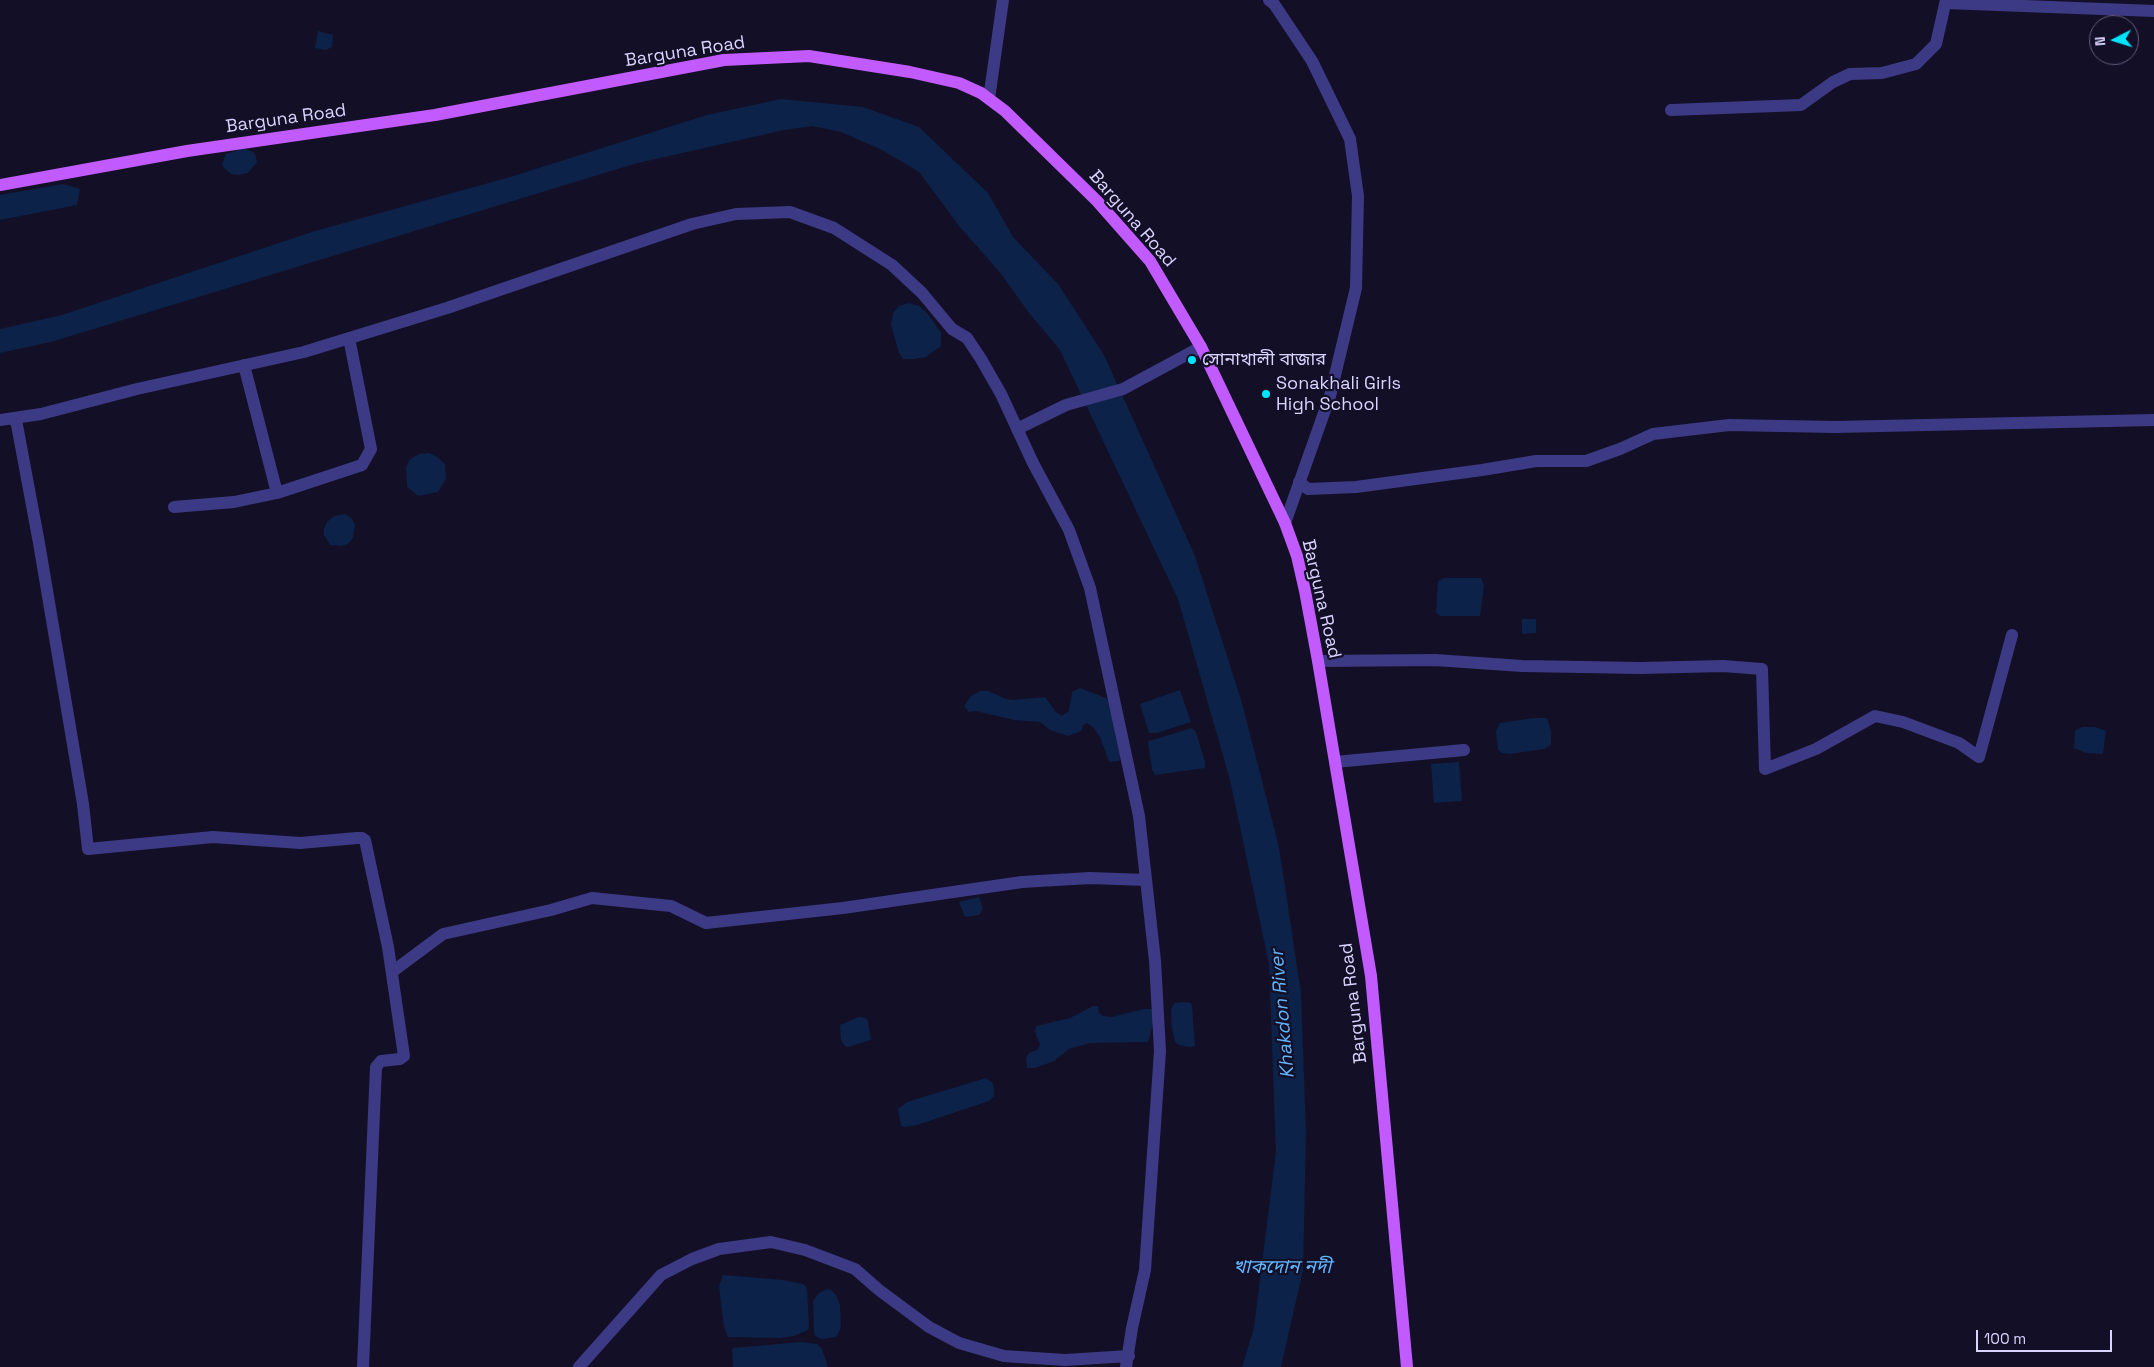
<!DOCTYPE html>
<html>
<head>
<meta charset="utf-8">
<style>
  body { margin:0 }
  #map { position:relative; width:2154px; height:1367px; overflow:hidden; background:#130f26; font-family:"Space Grotesk",sans-serif }
  canvas { display:block }
  .north { position:absolute; left:2089px; top:15px; width:50px; height:50px; box-sizing:border-box; background:#130f26; border:1px solid #625e7d; border-radius:50%; rotate:265deg; font-size:14px; font-weight:700; line-height:20px; text-align:center; color:#d9d4ff }
  .north::after { content:''; display:block; margin:auto; width:18px; height:22px; background:#00e5ff; clip-path:polygon(50% 0,100% 100%,50% 72%,0 100%) }
  .scale { position:absolute; left:1976px; top:1330px; width:136px; height:22px; box-sizing:border-box; border:2px solid #d9d4ff; border-top:0; padding-left:6px; font-size:15px; line-height:18px; white-space:nowrap; color:#d9d4ff; -webkit-text-stroke:4px #130f26; paint-order:stroke }
</style>
</head>
<body>
<div id="map">
<canvas width="2154" height="1367"></canvas>
<div class="north">N</div>
<div class="scale">100 m</div>
</div>
<script>
const context = document.querySelector('canvas').getContext('2d');
context.lineJoin = 'round';
function fillPath(path, color) {
  context.fillStyle = color;
  context.fill(path, 'evenodd');
}
function poly(rows) {
  const path = new Path2D();
  for (const r of rows) {
    path.moveTo(r[0], r[1]);
    for (let i = 2; i < r.length; i += 2) path.lineTo(r[i], r[i + 1]);
  }
  return path;
}
function stroke(path, color, width, dash) {
  context.strokeStyle = color;
  context.lineWidth = width;
  context.lineCap = dash ? 'butt' : 'round';
  context.setLineDash(dash || []);
  context.stroke(path);
}
function drawText(font, color, halo, rows, align = 'center') {
  context.font = font + ' "Space Grotesk","Noto Sans Bengali",sans-serif';
  context.lineWidth = 4.5;
  context.setLineDash([]);
  context.textBaseline = 'middle';
  context.strokeStyle = halo;
  context.fillStyle = color;
  for (const [text, x, y, turn = 0] of rows) {
    context.save();
    context.translate(x, y);
    context.rotate((+turn || 0) * Math.PI / 180);
    context.textAlign = isNaN(turn) ? turn : align;
    if (halo) context.strokeText(text, 0, 0);
    context.fillText(text, 0, 0);
    context.restore();
  }
}
fillPath(poly([
  [318,31,333,35,332,47,326,50,315,48],
  [781,99,863,107,919,127,988,193,1013,237,1058,284,1104,355,1195,556,1242,703,1279,847,1301,993,1306,1133,1303,1270,1281,1367,1242,1367,1254,1328,1276,1152,1269,964,1230,780,1178,599,1060,350,1029,313,1002,275,960,227,919,172,882,150,841,132,812,126,784,130,634,164,51,342,0,353,0,329,62,315,315,231,510,177,707,115],
  [244,148,255,153,257,162,248,173,238,175,231,174,224,168,222,164,226,154],
  [63,184,80,189,77,205,0,220,0,195],
  [909,303,919,306,928,314,941,333,941,346,926,357,914,359,903,359,899,353,891,325,893,313,899,306],
  [429,453,437,457,445,464,446,479,438,492,418,496,407,487,406,467,410,459,419,454],
  [345,514,351,518,355,524,353,538,348,544,341,546,330,545,324,535,324,529,327,522,334,516],
  [1444,578,1481,578,1484,585,1480,616,1440,616,1436,612,1438,581],
  [1536,619,1536,633,1522,634,1522,619],
  [1080,688,1106,698,1111,705,1121,752,1119,761,1109,762,1100,737,1094,728,1087,723,1083,725,1082,730,1079,732,1068,736,1050,730,1040,722,1014,720,976,711,969,712,964,706,972,695,981,691,988,691,1006,699,1014,700,1045,697,1056,712,1062,716,1069,711,1072,692],
  [1180,690,1191,722,1157,733,1149,733,1140,704],
  [1533,718,1547,718,1551,731,1551,745,1544,749,1510,754,1502,753,1498,750,1496,731,1500,723],
  [2082,727,2095,727,2106,731,2103,754,2086,753,2074,748,2075,732,2076,730],
  [1192,728,1196,732,1205,762,1205,768,1155,775,1152,769,1148,743,1149,741],
  [1459,762,1462,801,1434,803,1431,764],
  [979,897,983,909,979,915,965,917,959,902],
  [1184,1002,1191,1003,1192,1006,1195,1046,1190,1047,1179,1045,1175,1042,1172,1028,1171,1010,1174,1003],
  [1093,1006,1098,1006,1099,1013,1103,1016,1112,1017,1144,1009,1151,1009,1153,1012,1153,1024,1148,1042,1090,1043,1069,1049,1054,1061,1035,1068,1027,1068,1026,1058,1029,1053,1037,1050,1040,1045,1035,1032,1036,1026,1070,1018],
  [859,1017,865,1018,868,1021,871,1040,848,1047,845,1046,841,1040,840,1025],
  [986,1078,993,1083,994,1090,994,1096,989,1101,917,1125,904,1127,901,1125,898,1109,907,1102],
  [723,1275,783,1280,803,1284,806,1287,807,1291,809,1325,808,1330,794,1336,781,1338,728,1337,724,1327,719,1286],
  [827,1289,831,1290,836,1295,840,1305,841,1328,836,1337,822,1339,815,1336,814,1333,813,1301,819,1293],
  [801,1342,817,1344,822,1349,828,1367,733,1367,732,1351,733,1348]
]), '#0c2248');
stroke(poly([
  [1269,0,1274,4,1312,61,1350,139,1358,196,1356,288,1330,396,1285,523],
  [1946,3,2154,11],
  [989,99,1003,0],
  [1671,110,1801,105,1833,82,1850,74,1882,73,1916,64,1936,44,1946,0],
  [244,365,277,493],
  [14,418,17,425,39,543,83,804,88,849,213,837,300,843,357,838,362,838,365,840,388,947,404,1056,400,1059,381,1061,376,1067,363,1367],
  [0,420,41,414,137,389,304,352,447,308,692,224,736,214,790,212,834,228,892,265,922,293,952,329,967,338,981,359,1001,394,1033,463,1069,530,1090,588,1139,816,1155,961,1160,1051,1145,1270,1132,1328,1126,1367],
  [1017,429,1066,405,1123,389,1201,347],
  [1299,482,1308,489,1356,487,1482,470,1536,461,1586,461,1620,449,1653,434,1729,425,1835,427,2154,420],
  [174,507,234,502,277,493,362,465,371,449,349,338],
  [1318,661,1435,660,1522,666,1641,668,1723,666,1762,669,1765,769,1816,749,1875,716,1903,722,1959,743,1979,757,2012,635],
  [1335,762,1464,750],
  [392,972,443,934,551,910,592,898,671,906,706,923,843,908,1022,882,1090,878,1146,880],
  [579,1367,661,1275,692,1259,719,1249,771,1242,805,1250,855,1269,879,1290,929,1327,959,1343,1004,1356,1065,1360,1129,1356]
]), '#3d3a85', 12);
stroke(poly([
  [0,185,187,151,435,115,724,60,809,56,910,72,959,83,981,93,1005,111,1097,201,1150,261,1201,347,1285,523,1297,556,1305,591,1318,661,1371,976,1407,1367]
]), '#c25bff', 12);
for (const [x, y, r, color] of [
  [1192,360,5,"#00e5ff"],
  [1266,394,5,"#00e5ff"]
]) {
  const dot = new Path2D();
  dot.arc(x, y, r, 0, 2 * Math.PI);
  context.fillStyle = color;
  context.fill(dot);
  stroke(dot, '#130f26', 2);
}
drawText('18px', '#d9d4ff', '#130f26', [
  ["Barguna Road",685,52,-9],
  ["Barguna Road",286,119,-8],
  ["Barguna Road",1132,219,49],
  ["Barguna Road",1321,599,77],
  ["Barguna Road",1354,1003,-97]
]);
drawText('18px', '#d9d4ff', '#130f26', [
  ["সোনাখালী বাজার",1202,360],
  ["Sonakhali Girls",1276,384],
  ["High School",1276,405]
], 'left');
drawText('italic 19px', '#62b6ff', '#130f26', [
  ["Khakdon River",1283,1014,-95],
  ["খাকদোন নদী",1282,1268]
]);
</script>
</body>
</html>
